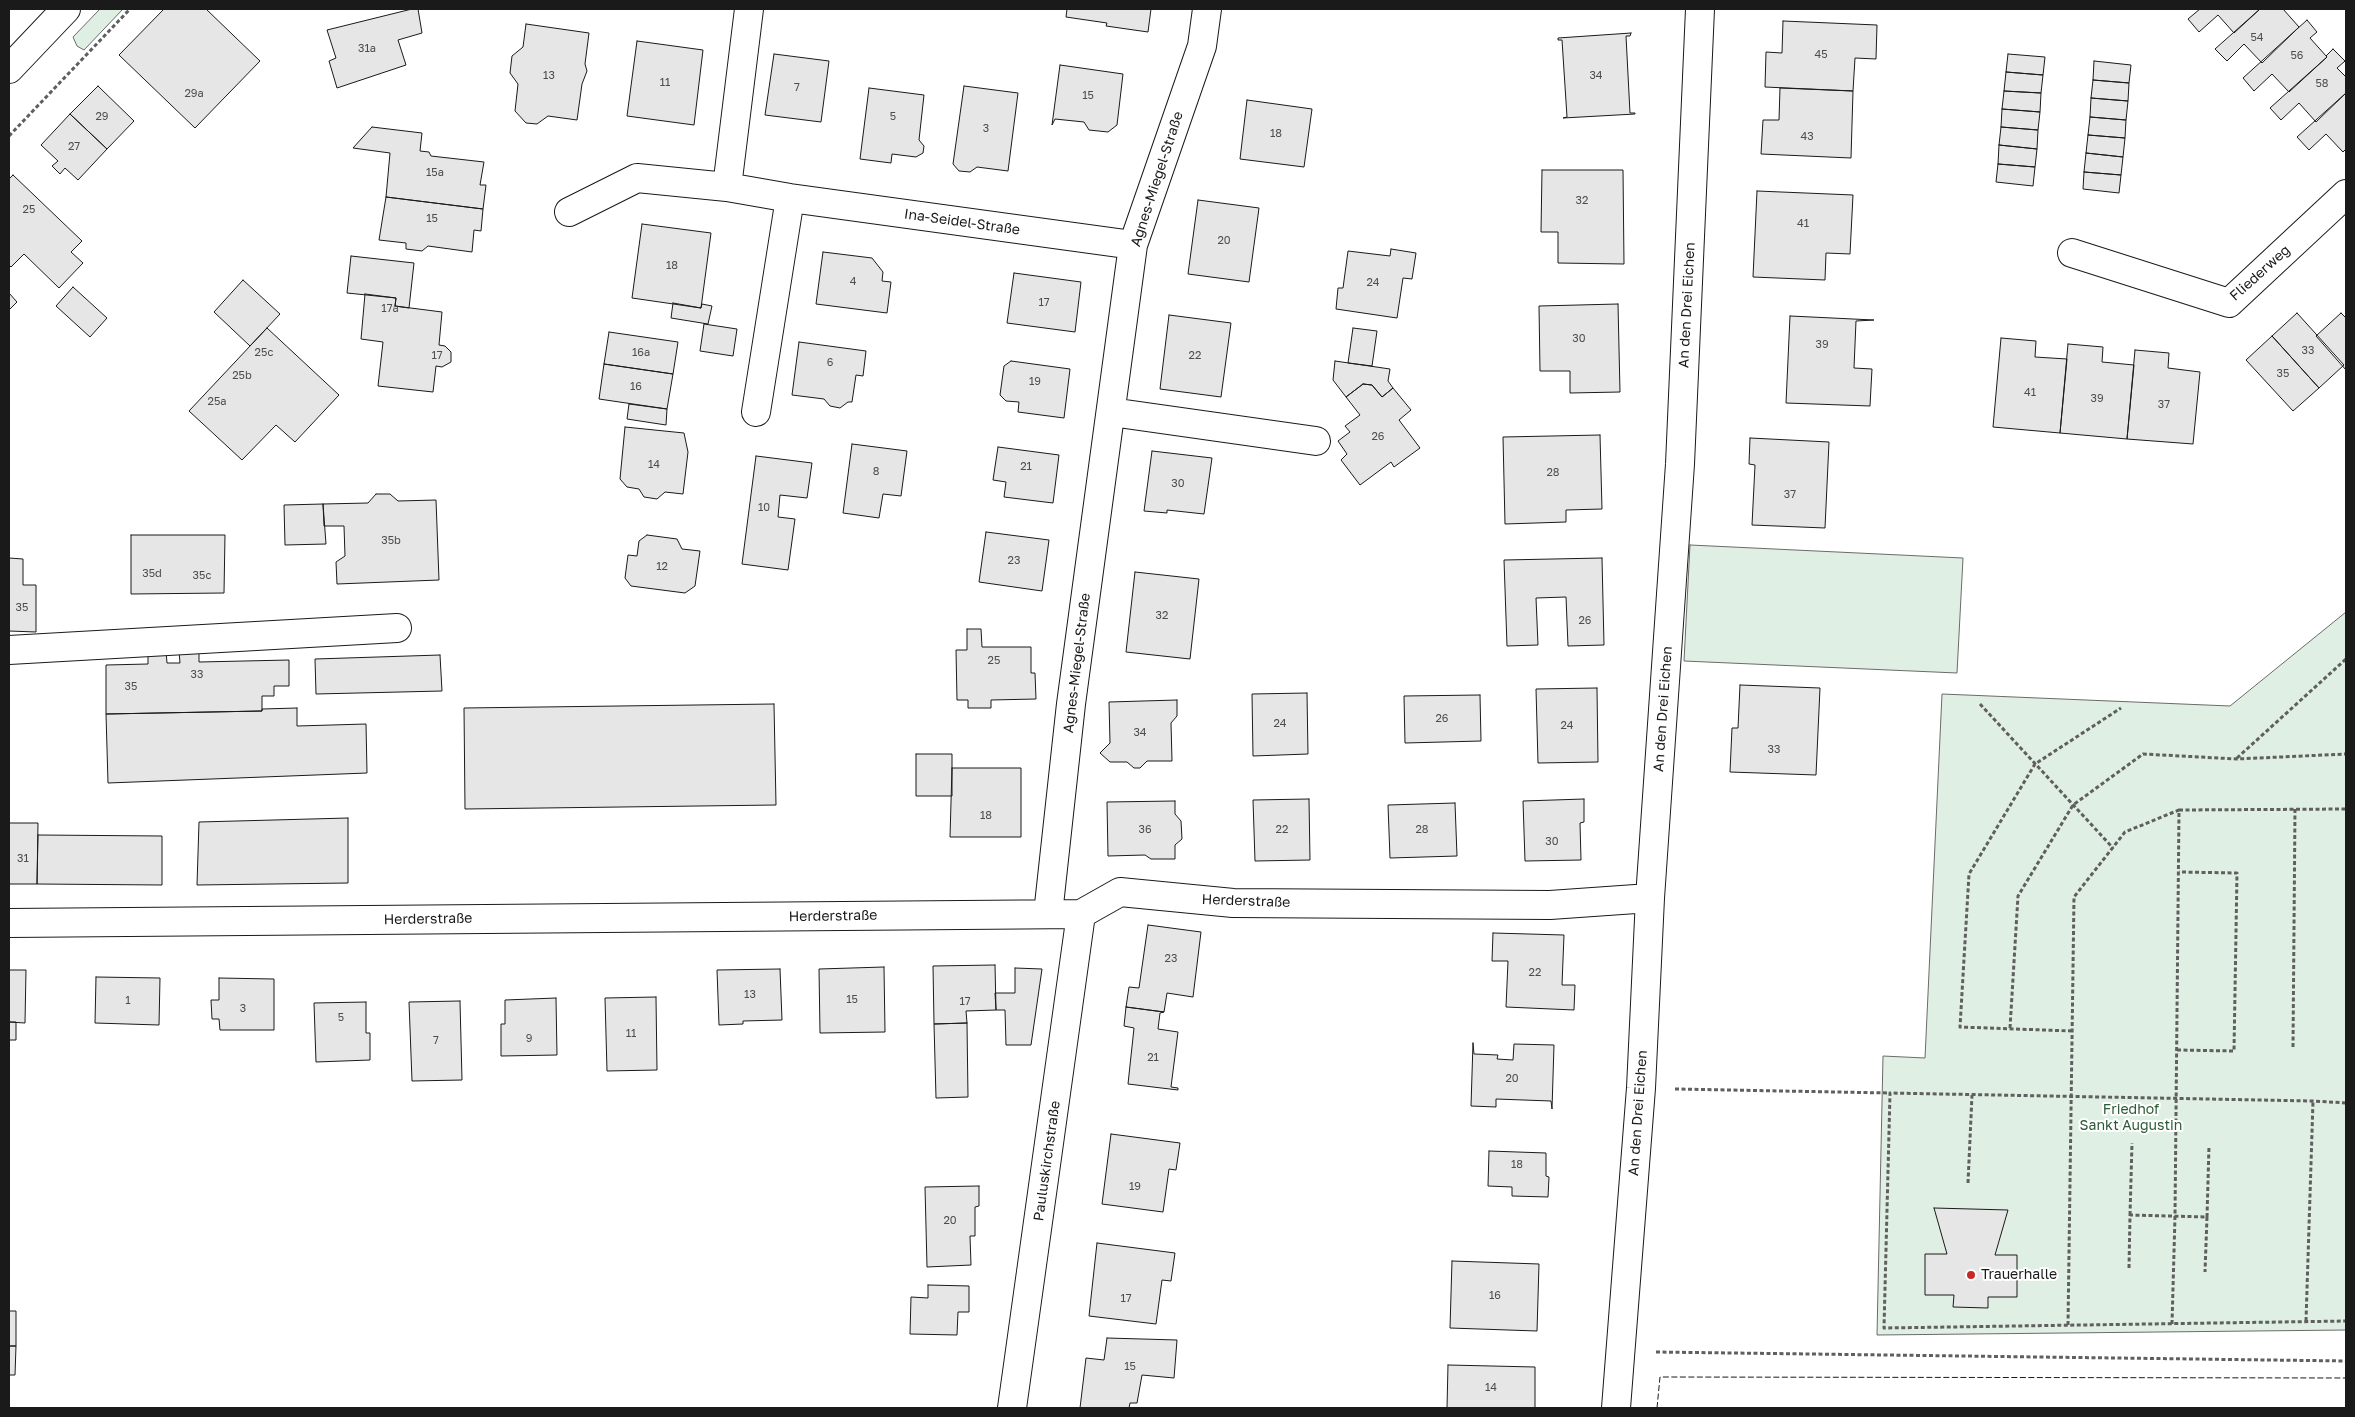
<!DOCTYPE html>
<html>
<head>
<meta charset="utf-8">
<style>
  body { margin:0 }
  #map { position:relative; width:2355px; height:1417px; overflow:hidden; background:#fff; font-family:"Golos Text",sans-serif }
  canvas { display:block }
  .frame { position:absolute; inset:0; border:10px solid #1a1a1a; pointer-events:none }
</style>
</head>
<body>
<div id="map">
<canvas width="2355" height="1417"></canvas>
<div class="frame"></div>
</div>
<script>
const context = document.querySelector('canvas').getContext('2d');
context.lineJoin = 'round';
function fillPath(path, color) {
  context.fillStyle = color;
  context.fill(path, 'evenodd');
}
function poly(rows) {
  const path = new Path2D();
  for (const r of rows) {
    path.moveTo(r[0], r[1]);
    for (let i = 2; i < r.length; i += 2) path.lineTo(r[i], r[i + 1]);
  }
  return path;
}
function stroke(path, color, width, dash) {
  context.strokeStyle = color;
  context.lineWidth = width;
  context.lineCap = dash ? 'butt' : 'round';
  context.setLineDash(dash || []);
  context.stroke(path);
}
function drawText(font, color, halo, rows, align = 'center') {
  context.font = font + ' "Golos Text",sans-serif';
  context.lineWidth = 4;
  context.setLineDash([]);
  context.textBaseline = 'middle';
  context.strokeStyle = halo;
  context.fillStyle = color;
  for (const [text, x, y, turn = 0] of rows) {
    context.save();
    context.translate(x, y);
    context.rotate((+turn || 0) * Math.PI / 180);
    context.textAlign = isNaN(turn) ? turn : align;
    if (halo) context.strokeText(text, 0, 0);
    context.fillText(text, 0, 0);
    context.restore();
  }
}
const green = poly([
  [100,9,123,9,84,50,77,46,73,37,100,9],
  [1690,545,1963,558,1957,673,1684,661,1690,545],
  [2346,612,2346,1330,1877,1335,1883,1056,1925,1058,1942,694,2230,706,2346,612]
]);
fillPath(green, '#e0efe3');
stroke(green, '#6a6a6a', 1);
const building = poly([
  [164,9,206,9,260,61,195,128,119,55,164,9],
  [412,9,418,9,422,33,398,40,406,65,337,88,329,61,336,58,327,30,412,9],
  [1067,9,1151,9,1148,32,1106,26,1107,23,1066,17,1067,9],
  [2200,9,2260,9,2234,33,2218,15,2199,32,2188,19,2200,9],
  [2260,9,2283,9,2299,27,2262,63,2244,44,2227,61,2215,49,2260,9],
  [2307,20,2317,32,2310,38,2327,57,2289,92,2272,74,2254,91,2243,78,2307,20],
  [1783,21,1877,25,1876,59,1855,58,1853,91,1765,87,1766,52,1782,53,1783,21],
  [526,24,589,33,585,64,587,71,582,84,577,120,548,116,537,124,526,123,515,111,518,84,510,73,512,56,523,47,526,24],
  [1631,33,1630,36,1626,36,1630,113,1635,113,1635,114,1563,118,1567,117,1562,40,1558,40,1558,38,1631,33],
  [637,41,703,50,694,125,627,116,637,41],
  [2333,49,2345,61,2337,68,2346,77,2346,93,2316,122,2299,103,2281,120,2270,108,2327,57,2326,56,2333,49],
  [774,54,829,61,821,122,765,115,774,54],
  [2008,54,2045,57,2043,75,2006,72,2008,54],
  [2094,61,2131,65,2129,83,2093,80,2094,61],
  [1060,65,1123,74,1117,125,1108,132,1089,130,1084,122,1055,119,1052,125,1060,65],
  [2006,72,2043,75,2041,93,2004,91,2006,72],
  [2093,80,2129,83,2128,101,2091,98,2093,80],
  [98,86,134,121,107,149,70,114,98,86],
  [964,86,1018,93,1008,171,977,167,970,172,959,171,953,164,964,86],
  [869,88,924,95,919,140,924,146,923,153,916,157,892,154,891,163,860,159,869,88],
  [1780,88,1853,91,1851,158,1761,154,1763,120,1779,120,1780,88],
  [2004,91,2041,93,2040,112,2002,109,2004,91],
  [2346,93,2346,149,2343,152,2326,134,2309,150,2297,137,2346,93],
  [2091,98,2128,101,2126,120,2090,117,2091,98],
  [1247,100,1312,109,1304,167,1240,159,1247,100],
  [2002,109,2040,112,2038,130,2001,127,2002,109],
  [70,114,107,149,78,180,65,168,60,174,52,166,58,161,41,145,70,114],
  [2090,117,2126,120,2125,138,2088,135,2090,117],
  [372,127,422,133,420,151,429,152,431,156,484,162,480,185,486,185,483,209,386,197,390,153,353,148,372,127],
  [2001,127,2038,130,2037,149,1999,145,2001,127],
  [2088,135,2125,138,2123,157,2086,153,2088,135],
  [1999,145,2037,149,2035,167,1998,164,1999,145],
  [2086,153,2123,157,2121,175,2084,172,2086,153],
  [1998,164,2035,167,2033,186,1996,182,1998,164],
  [1542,170,1623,170,1624,264,1558,263,1558,232,1541,232,1542,170],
  [2084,172,2121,175,2119,193,2083,189,2084,172],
  [13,175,82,241,71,252,83,263,59,288,24,254,11,267,9,265,9,179,13,175],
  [1757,191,1853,195,1850,254,1826,253,1825,280,1753,277,1757,191],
  [386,197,483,209,481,231,474,230,472,252,428,246,422,251,406,249,406,243,379,240,386,197],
  [1198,200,1259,208,1249,282,1188,274,1198,200],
  [642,224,711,233,701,308,632,298,642,224],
  [1391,249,1416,253,1412,279,1403,278,1397,318,1336,309,1338,288,1343,288,1348,251,1390,256,1391,249],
  [823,252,872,258,883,272,882,281,891,282,887,313,816,304,823,252],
  [351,256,414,263,409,308,395,306,396,298,347,293,351,256],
  [1014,273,1081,282,1075,332,1007,323,1014,273],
  [243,280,280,314,250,346,214,312,243,280],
  [73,287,107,318,90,337,56,306,73,287],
  [9,293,17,302,9,310,9,293],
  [365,294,396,298,395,306,442,312,439,345,445,346,451,352,451,362,442,367,436,366,433,392,378,386,383,342,361,339,365,294],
  [673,303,701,308,702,304,712,306,708,324,671,318,673,303],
  [1618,304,1620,392,1570,393,1570,371,1540,371,1539,306,1618,304],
  [2297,313,2344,365,2319,388,2272,336,2297,313],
  [2341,313,2346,318,2346,370,2316,336,2341,313],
  [1169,315,1231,323,1221,397,1160,389,1169,315],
  [1790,316,1874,320,1856,321,1854,368,1872,369,1870,406,1786,403,1790,316],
  [704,324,737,329,733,356,700,351,704,324],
  [267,328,339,395,295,442,276,425,242,460,189,411,267,328],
  [1353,328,1377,331,1372,366,1348,363,1353,328],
  [609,332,678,342,673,374,604,364,609,332],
  [2272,336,2319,388,2293,411,2246,360,2272,336],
  [2001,338,2036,341,2035,357,2067,359,2060,433,1993,427,2001,338],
  [799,342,866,351,863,376,856,375,852,402,848,402,840,408,830,406,824,399,792,395,799,342],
  [2068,344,2103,347,2102,362,2134,365,2127,439,2060,433,2068,344],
  [2135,350,2169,353,2168,368,2200,372,2193,444,2127,439,2135,350],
  [1011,361,1070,369,1064,418,1018,412,1019,402,1006,401,1000,395,1004,366,1011,361],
  [1335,361,1390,369,1388,381,1393,388,1382,397,1372,385,1363,384,1346,397,1333,380,1335,361],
  [604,364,673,374,667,409,599,399,604,364],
  [1363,384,1372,385,1382,397,1393,388,1411,410,1399,420,1420,448,1394,467,1391,462,1360,485,1341,460,1347,454,1338,441,1350,432,1345,426,1360,415,1346,397,1363,384],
  [629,404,667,409,666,425,627,419,629,404],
  [625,427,684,433,688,452,683,494,665,492,657,499,644,497,639,489,627,487,620,479,625,427],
  [1600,435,1602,509,1566,510,1566,522,1505,524,1503,437,1600,435],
  [1750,438,1829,442,1825,528,1752,525,1755,465,1749,464,1750,438],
  [852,444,907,451,901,496,883,494,879,518,843,513,852,444],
  [998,447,1059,455,1053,503,1004,497,1006,482,993,480,998,447],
  [1152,451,1212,458,1204,514,1167,510,1167,513,1144,511,1152,451],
  [756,456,812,463,807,498,780,495,778,517,795,519,788,570,742,564,756,456],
  [376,494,390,494,398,501,436,500,439,580,337,584,336,562,345,556,344,526,324,526,323,504,368,503,376,494],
  [323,504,326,544,285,545,284,505,323,504],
  [986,532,1049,540,1042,591,979,582,986,532],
  [131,535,225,535,224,593,131,594,131,535],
  [647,535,677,539,682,549,700,551,695,586,685,593,631,586,625,578,628,555,637,556,639,541,647,535],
  [9,558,23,559,23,585,36,585,36,632,9,631,9,558],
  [1602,558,1604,645,1568,646,1566,597,1536,598,1538,645,1507,646,1504,560,1602,558],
  [1135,572,1199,579,1190,659,1126,652,1135,572],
  [967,629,981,629,982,647,1031,647,1031,673,1035,673,1036,699,991,700,991,708,968,708,968,700,957,700,956,650,967,650,967,629],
  [166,651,167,663,180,663,179,651,199,651,199,662,289,660,289,686,274,686,274,696,262,696,262,711,106,714,106,665,148,664,148,652,166,651],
  [440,655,442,691,316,694,315,659,440,655],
  [1740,685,1820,688,1816,775,1730,772,1732,728,1738,728,1740,685],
  [1597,688,1598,762,1538,763,1536,689,1597,688],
  [1307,693,1308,754,1253,756,1252,694,1307,693],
  [1480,695,1481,741,1405,743,1404,696,1480,695],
  [1177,700,1177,716,1171,723,1172,761,1147,761,1140,768,1134,768,1127,762,1110,762,1100,753,1110,743,1109,702,1177,700],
  [774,704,776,805,465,809,464,708,774,704],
  [297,708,297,726,366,724,367,773,108,783,106,714,262,711,262,709,297,708],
  [916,754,952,754,952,796,916,796,916,754],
  [952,768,1021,768,1021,837,950,837,952,768],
  [1309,799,1310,860,1255,861,1253,800,1309,799],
  [1584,799,1584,822,1580,823,1581,860,1525,861,1523,801,1584,799],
  [1175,801,1175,814,1181,821,1182,839,1175,845,1175,859,1151,859,1145,855,1108,856,1107,802,1175,801],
  [1455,803,1457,856,1390,858,1388,805,1455,803],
  [348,818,348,883,197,885,199,822,348,818],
  [9,823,38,823,37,884,9,884,9,823],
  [38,835,162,836,162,885,37,884,38,835],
  [1148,925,1201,932,1193,997,1167,993,1164,1012,1126,1007,1129,987,1139,988,1148,925],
  [1493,933,1564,935,1562,985,1575,985,1574,1010,1506,1007,1508,961,1492,961,1493,933],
  [995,965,996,1010,966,1011,967,1023,934,1024,933,966,995,965],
  [884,967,885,1032,820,1033,819,969,884,967],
  [1015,968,1042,969,1031,1045,1006,1045,1005,1010,996,1010,995,993,1015,993,1015,968],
  [780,969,782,1020,743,1021,743,1024,719,1025,717,970,780,969],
  [9,970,26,970,25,1023,9,1022,9,970],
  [96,977,160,978,159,1025,95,1023,96,977],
  [219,978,274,979,274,1030,220,1030,219,1019,212,1019,211,1000,219,1000,219,978],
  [656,997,657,1070,607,1071,605,998,656,997],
  [556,998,557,1055,501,1056,501,1024,505,1024,505,1000,556,998],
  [460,1001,462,1080,412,1081,409,1002,460,1001],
  [366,1002,366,1033,370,1033,370,1060,316,1062,314,1003,366,1002],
  [1126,1007,1164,1012,1160,1013,1158,1029,1178,1032,1171,1087,1178,1088,1178,1090,1128,1084,1134,1028,1124,1026,1126,1007],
  [9,1022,16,1022,16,1040,9,1040,9,1022],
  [967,1023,968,1097,936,1098,934,1024,967,1023],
  [1473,1043,1474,1054,1498,1055,1497,1059,1513,1060,1514,1044,1554,1045,1552,1109,1551,1101,1496,1099,1496,1107,1471,1106,1473,1043],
  [1111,1134,1180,1143,1176,1170,1169,1169,1163,1212,1102,1204,1111,1134],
  [1489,1151,1546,1153,1546,1176,1549,1177,1548,1197,1512,1196,1512,1187,1488,1186,1489,1151],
  [979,1186,979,1206,975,1207,975,1236,970,1236,971,1265,927,1267,925,1187,979,1186],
  [1934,1208,2008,1210,1995,1255,2017,1255,2017,1297,1988,1297,1988,1308,1953,1307,1954,1295,1925,1295,1925,1254,1947,1254,1934,1208],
  [1097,1243,1175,1253,1171,1281,1162,1280,1156,1324,1089,1316,1097,1243],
  [1452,1261,1539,1264,1537,1331,1450,1328,1452,1261],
  [928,1285,969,1286,969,1312,958,1312,957,1335,910,1334,911,1297,928,1298,928,1285],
  [9,1311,16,1311,16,1346,9,1346,9,1311],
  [1107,1338,1177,1340,1174,1378,1142,1375,1137,1403,1130,1403,1129,1408,1080,1408,1086,1358,1104,1360,1107,1338],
  [9,1346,16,1346,15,1375,9,1375,9,1346],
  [1448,1365,1535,1367,1535,1408,1447,1408,1448,1365]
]);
fillPath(building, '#e6e6e6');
stroke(building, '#1a1a1a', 1);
const minor = poly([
  [727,187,749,9],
  [569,212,637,178,727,187,790,198,1133,245],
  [2072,253,2229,303,2346,194],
  [756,412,790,198],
  [1111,412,1316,441],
  [9,650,397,628],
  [1048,914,1071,704,1133,245,1202,46,1207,9],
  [9,923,1081,914,1120,892,1233,903,1550,905,1650,898],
  [1012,1408,1081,914],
  [1616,1408,1641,1088,1650,898,1680,464,1700,9]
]);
const major = poly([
  [9,69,66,9]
]);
stroke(minor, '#1a1a1a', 30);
stroke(major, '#1a1a1a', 30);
stroke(poly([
  [9,136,130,9],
  [1980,704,2113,848],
  [2237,758,2346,659],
  [2179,810,2346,809],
  [2010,1028,2018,896,2073,805,2143,754,2237,759,2346,754],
  [2072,1031,1960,1027,1969,874,2035,764,2121,708],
  [2293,1047,2295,809],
  [2177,1050,2234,1051,2237,873,2179,872],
  [1675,1089,1890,1093],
  [2346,1103,2313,1101,1890,1093,1884,1328,2346,1321],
  [1968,1183,1972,1095],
  [2130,1215,2132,1143],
  [2207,1217,2209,1146],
  [2129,1268,2130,1215,2207,1217,2205,1272],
  [2306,1321,2313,1101],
  [2068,1325,2074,897,2125,832,2179,810,2175,1216,2172,1324],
  [1656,1352,2346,1361]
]), '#5f5f5f', 3, [4, 2.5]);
stroke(minor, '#fff', 28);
stroke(major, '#fff', 28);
stroke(poly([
  [1657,1408,1660,1377,2346,1378]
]), '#1a1a1a', 1, [6, 2.5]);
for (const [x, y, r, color] of [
  [1971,1275,5,"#c62828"]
]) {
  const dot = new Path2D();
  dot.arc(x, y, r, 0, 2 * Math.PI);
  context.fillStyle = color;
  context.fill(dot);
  stroke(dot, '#fff', 2);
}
drawText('11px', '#4d4d4d', null, [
  ["54",2257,38],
  ["31a",367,49],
  ["45",1821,55],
  ["56",2297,56],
  ["13",549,76],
  ["34",1596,76],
  ["11",665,83],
  ["58",2322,84],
  ["7",797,88],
  ["29a",194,94],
  ["15",1088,96],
  ["29",102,117],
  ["5",893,117],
  ["3",986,129],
  ["18",1276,134],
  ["43",1807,137],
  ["27",74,147],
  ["15a",435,173],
  ["32",1582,201],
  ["25",29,210],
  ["15",432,219],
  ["41",1803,224],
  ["20",1224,241],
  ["18",672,266],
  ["4",853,282],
  ["24",1373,283],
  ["17",1044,303],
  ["17a",390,309],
  ["30",1579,339],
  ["39",1822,345],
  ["33",2308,351],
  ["25c",264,353],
  ["16a",641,353],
  ["17",437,356],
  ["22",1195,356],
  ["6",830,363],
  ["35",2283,374],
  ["25b",242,376],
  ["19",1035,382],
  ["16",636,387],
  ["41",2030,393],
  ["39",2097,399],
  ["25a",217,402],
  ["37",2164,405],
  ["26",1378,437],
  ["14",654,465],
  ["21",1026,467],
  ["8",876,472],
  ["28",1553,473],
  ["30",1178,484],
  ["37",1790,495],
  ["10",764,508],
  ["35b",391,541],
  ["23",1014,561],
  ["12",662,567],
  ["35d",152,574],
  ["35c",202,576],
  ["35",22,608],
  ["32",1162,616],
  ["26",1585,621],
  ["25",994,661],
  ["33",197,675],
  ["35",131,687],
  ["26",1442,719],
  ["24",1280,724],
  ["24",1567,726],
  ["34",1140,733],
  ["33",1774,750],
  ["18",986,816],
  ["36",1145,830],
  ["22",1282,830],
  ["28",1422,830],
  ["30",1552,842],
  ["31",23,859],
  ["23",1171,959],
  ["22",1535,973],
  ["13",750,995],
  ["15",852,1000],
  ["1",128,1001],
  ["17",965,1002],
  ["3",243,1009],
  ["5",341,1018],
  ["11",631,1034],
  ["9",529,1039],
  ["7",436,1041],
  ["21",1153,1058],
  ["20",1512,1079],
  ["18",1517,1165],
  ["19",1135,1187],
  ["20",950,1221],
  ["16",1495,1296],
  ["17",1126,1299],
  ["15",1130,1367],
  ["14",1491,1388]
]);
drawText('14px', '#1a1a1a', '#fff', [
  ["Agnes-Miegel-Straße",1157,179,-72],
  ["Ina-Seidel-Straße",962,222,8],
  ["Fliederweg",2260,273,-42],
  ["An den Drei Eichen",1687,305,-87],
  ["Agnes-Miegel-Straße",1077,663,-83],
  ["An den Drei Eichen",1663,709,-86],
  ["Herderstraße",1246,901,2],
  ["Herderstraße",833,916,-1],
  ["Herderstraße",428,919,-1],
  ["An den Drei Eichen",1638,1113,-86],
  ["Pauluskirchstraße",1047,1161,-82]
]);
drawText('14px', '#2b5a34', '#fff', [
  ["Friedhof",2131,1110],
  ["Sankt Augustin",2131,1126]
]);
drawText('14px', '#1a1a1a', '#fff', [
  ["Trauerhalle",1981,1275]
], 'left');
</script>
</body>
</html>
